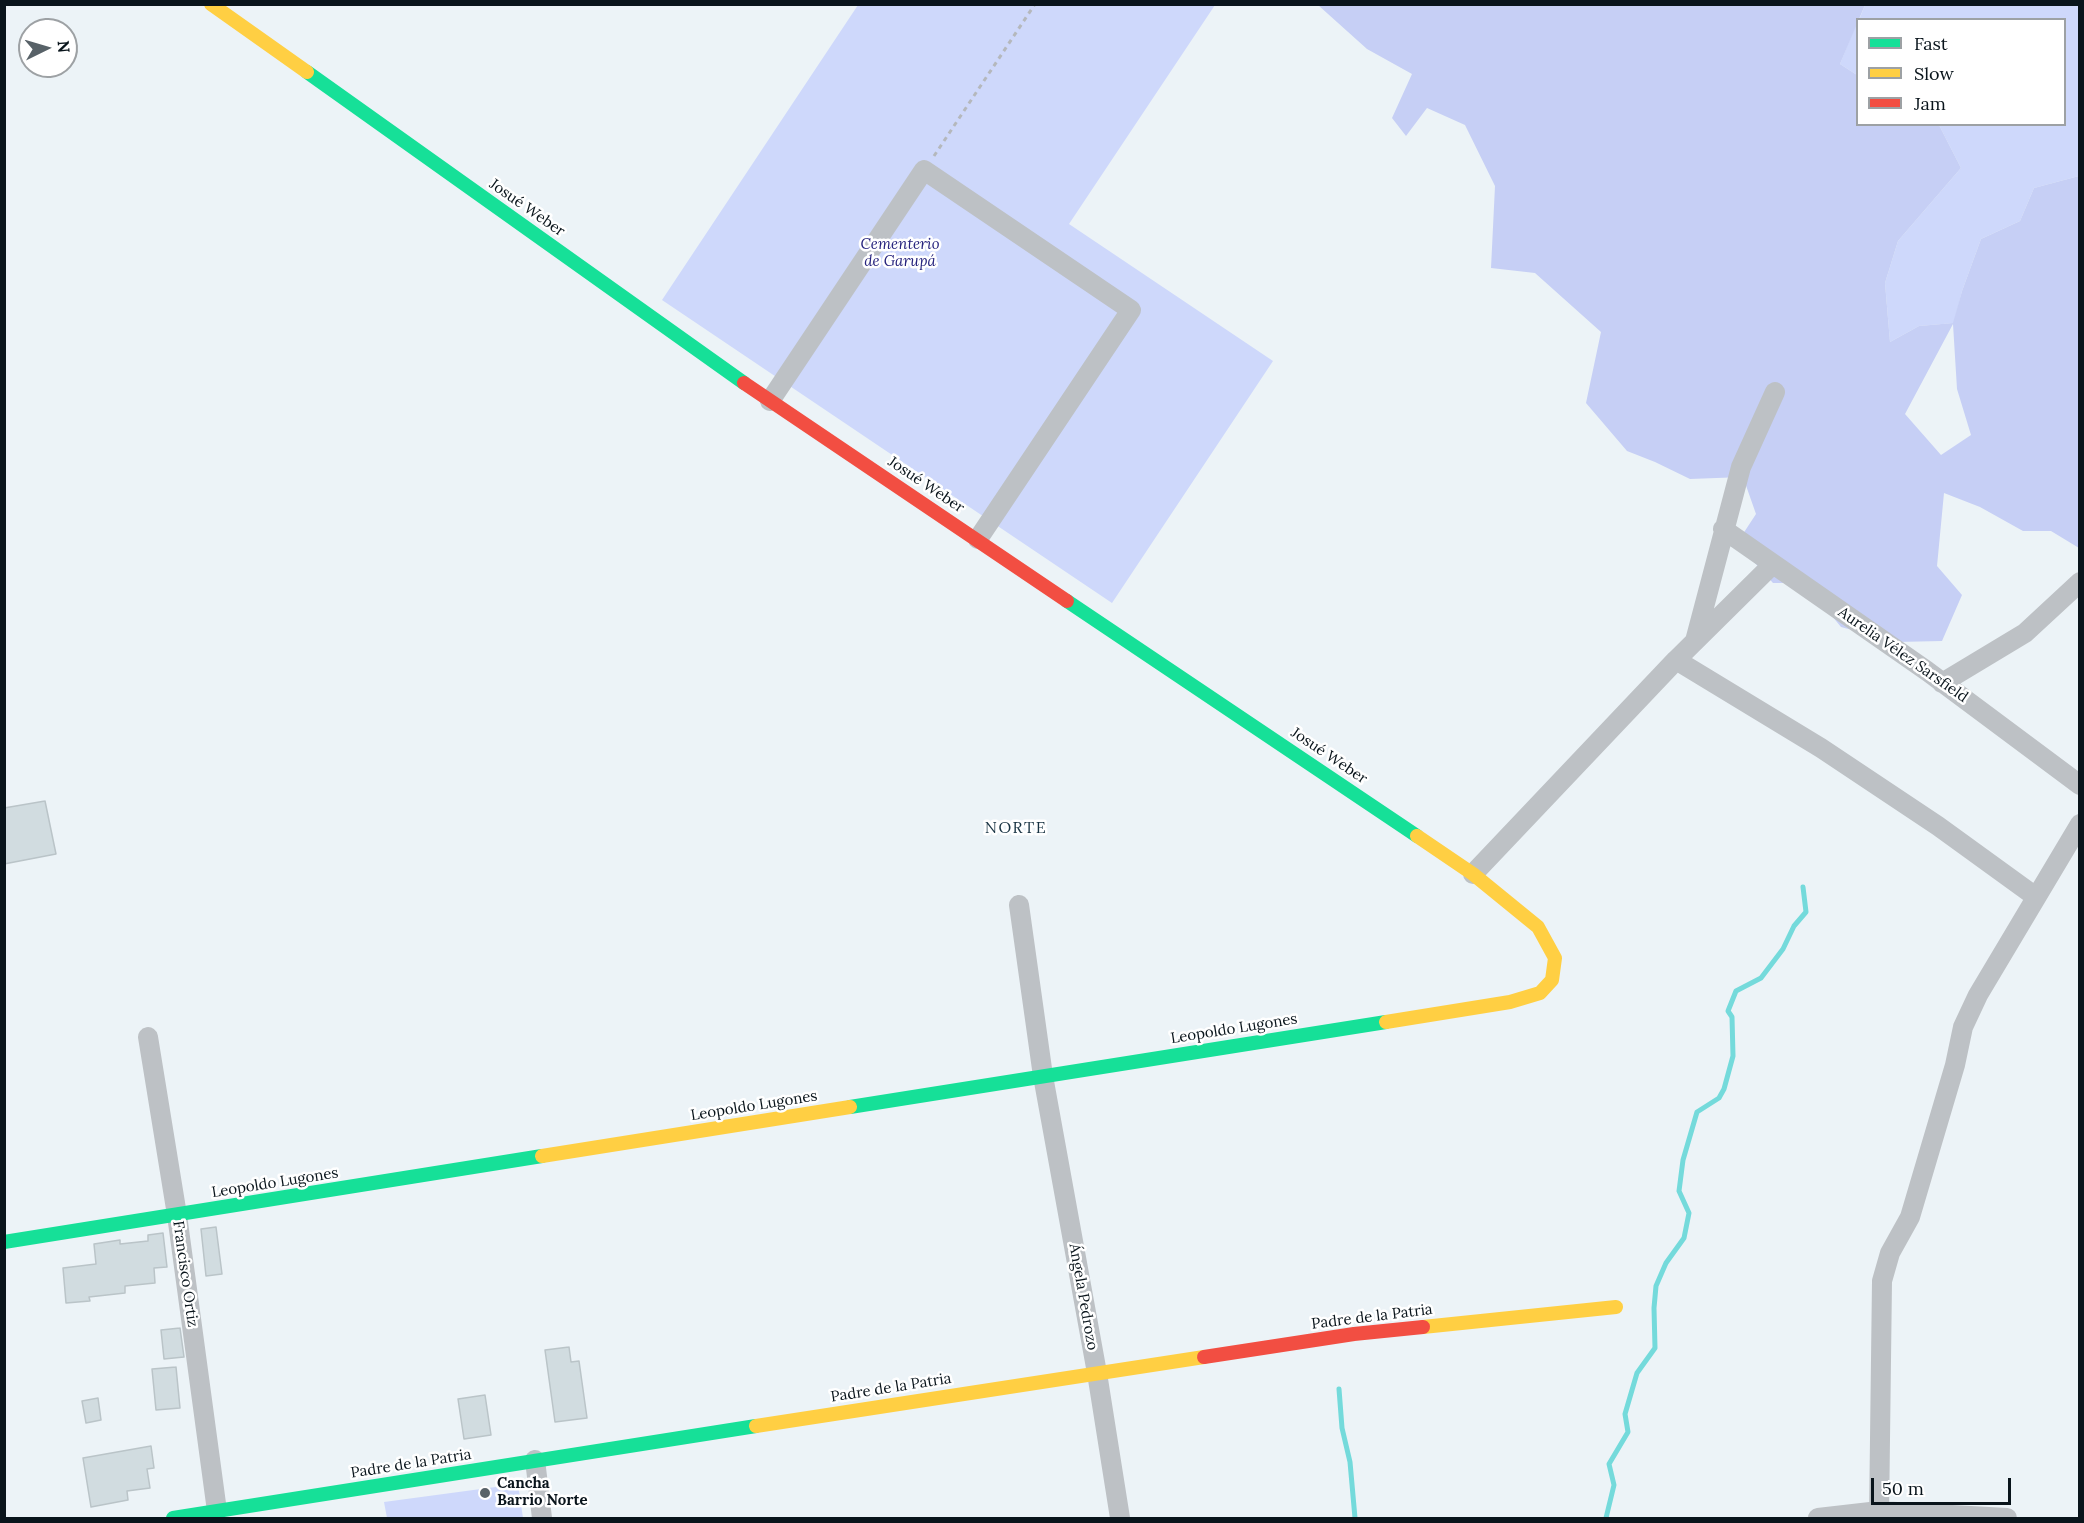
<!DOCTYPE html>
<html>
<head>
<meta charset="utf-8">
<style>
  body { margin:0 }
  #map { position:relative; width:2084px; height:1523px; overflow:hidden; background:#ecf3f7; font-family:Lora,serif }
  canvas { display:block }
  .frame { position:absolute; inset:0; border:6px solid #09141b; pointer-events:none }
  .legend { position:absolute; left:1856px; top:18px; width:210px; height:108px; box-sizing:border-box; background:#fff; border:2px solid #9da1a4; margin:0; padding:8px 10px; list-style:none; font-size:18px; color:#09141b }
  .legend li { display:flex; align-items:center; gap:12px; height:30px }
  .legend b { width:30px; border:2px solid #9da1a4 }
  .north { position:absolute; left:18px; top:18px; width:60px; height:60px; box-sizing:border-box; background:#fff; border:2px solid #9da1a4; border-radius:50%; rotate:85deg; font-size:16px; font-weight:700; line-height:24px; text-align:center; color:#09141b }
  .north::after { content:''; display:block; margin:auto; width:21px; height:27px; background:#586268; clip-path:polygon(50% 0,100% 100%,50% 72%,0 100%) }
  .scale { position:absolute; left:1871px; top:1478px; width:140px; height:27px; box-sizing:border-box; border:3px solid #09141b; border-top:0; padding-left:8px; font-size:18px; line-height:21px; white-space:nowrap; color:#09141b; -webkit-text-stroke:4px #fff; paint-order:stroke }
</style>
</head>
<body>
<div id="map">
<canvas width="2084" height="1523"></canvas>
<div class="frame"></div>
<ul class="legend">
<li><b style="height:8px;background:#16e098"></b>Fast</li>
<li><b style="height:8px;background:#ffcf43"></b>Slow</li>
<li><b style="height:8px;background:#f24e42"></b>Jam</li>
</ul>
<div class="north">N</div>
<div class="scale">50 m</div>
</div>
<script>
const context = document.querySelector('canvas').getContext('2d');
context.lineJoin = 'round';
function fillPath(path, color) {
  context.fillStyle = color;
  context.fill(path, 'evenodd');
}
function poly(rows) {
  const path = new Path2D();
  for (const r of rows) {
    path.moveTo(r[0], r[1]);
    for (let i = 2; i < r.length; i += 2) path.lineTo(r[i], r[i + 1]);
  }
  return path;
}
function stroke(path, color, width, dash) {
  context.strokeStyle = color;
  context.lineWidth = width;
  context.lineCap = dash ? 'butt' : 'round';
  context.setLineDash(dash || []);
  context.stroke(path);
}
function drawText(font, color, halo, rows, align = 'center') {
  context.font = font + ' Lora,serif';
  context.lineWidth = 5;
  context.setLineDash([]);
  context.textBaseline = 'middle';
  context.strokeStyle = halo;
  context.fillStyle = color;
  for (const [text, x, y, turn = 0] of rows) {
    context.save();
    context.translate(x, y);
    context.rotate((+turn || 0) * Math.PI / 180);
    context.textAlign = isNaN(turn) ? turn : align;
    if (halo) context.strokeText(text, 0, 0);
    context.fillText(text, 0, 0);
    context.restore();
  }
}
fillPath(poly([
  [858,5,1215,5,1069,224,1273,361,1112,603,662,300],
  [1865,5,2079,5,2079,176,2034,188,2020,221,1981,239,1962,291,1954,323,1919,326,1890,342,1885,283,1898,241,1961,168,1939,125,2064,124,2064,20,1859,20],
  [1857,22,1857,75,1840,64],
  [518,1484,523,1518,387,1518,384,1502]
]), '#ced8fb');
fillPath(poly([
  [1318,5,1865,5,1840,64,1857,75,1858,124,1939,125,1961,168,1898,241,1885,283,1890,342,1919,326,1953,323,1962,291,1981,239,2020,221,2034,188,2079,176,2079,548,2051,531,2023,531,1980,507,1944,493,1937,566,1962,595,1942,641,1896,642,1841,627,1805,583,1773,583,1737,543,1756,514,1743,477,1690,479,1655,462,1627,451,1586,403,1601,332,1535,273,1491,268,1495,186,1465,125,1427,108,1406,136,1392,118,1412,74,1367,49],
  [1953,324,1957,389,1971,435,1941,455,1905,414]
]), '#c6cff5');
stroke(poly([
  [1339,1389,1342,1428,1350,1462,1355,1518],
  [1606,1518,1614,1485,1609,1464,1628,1432,1625,1414,1637,1373,1655,1348,1654,1308,1656,1286,1666,1263,1684,1238,1689,1213,1679,1191,1683,1160,1697,1112,1719,1098,1724,1089,1733,1056,1732,1017,1728,1011,1736,991,1761,978,1783,949,1794,926,1806,912,1803,887]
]), '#74dadb', 5);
const building = poly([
  [45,801,56,854,4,864,4,808,45,801],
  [216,1227,222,1274,206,1276,201,1229,216,1227],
  [163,1233,167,1267,154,1268,155,1283,125,1286,125,1293,89,1297,90,1301,66,1303,63,1268,96,1264,94,1244,120,1240,120,1244,148,1241,148,1235,163,1233],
  [180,1328,184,1357,164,1359,161,1330,180,1328],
  [569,1347,571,1362,579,1361,587,1418,555,1422,545,1350,569,1347],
  [176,1367,180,1408,156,1410,152,1369,176,1367],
  [485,1395,491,1435,464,1439,458,1399,485,1395],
  [98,1398,101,1420,86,1423,82,1401,98,1398],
  [151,1446,154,1468,147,1469,150,1488,127,1491,128,1500,91,1507,83,1458,151,1446]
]);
fillPath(building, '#d1dce0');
stroke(building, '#bac4c8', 1.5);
stroke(poly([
  [934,156,1035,4]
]), '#b5b8bc', 3, [4.5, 4.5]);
stroke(poly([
  [770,401,924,170,1131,310,978,539],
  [1723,529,1927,671,2080,785],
  [1695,641,1741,467,1775,392],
  [1676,660,1821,748,1938,826,2036,897],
  [1942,683,2025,633,2080,582],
  [1473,874,1676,660,1773,564],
  [1019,905,1043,1076,1097,1373,1120,1518],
  [148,1037,177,1215,217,1511],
  [535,1460,542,1518],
  [1818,1518,1879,1511,2007,1518],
  [1879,1518,1882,1281,1890,1253,1910,1217,1955,1065,1963,1027,1978,995,2080,824]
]), '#bdc1c5', 20);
stroke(poly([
  [307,72,744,383],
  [1067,601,1417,836],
  [850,1107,1386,1022],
  [4,1242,542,1156],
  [173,1518,756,1426]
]), '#16e098', 14);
stroke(poly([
  [211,4,307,72],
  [1386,1022,1510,1002,1540,993,1552,980,1555,958,1538,927,1473,874,1417,836],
  [542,1156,850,1107],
  [1423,1327,1616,1307],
  [756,1426,1204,1357]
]), '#ffcf43', 14);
stroke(poly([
  [744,383,1067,601],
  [1204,1357,1354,1334,1423,1327]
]), '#f24e42', 14);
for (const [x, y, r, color] of [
  [485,1493,6,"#586268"]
]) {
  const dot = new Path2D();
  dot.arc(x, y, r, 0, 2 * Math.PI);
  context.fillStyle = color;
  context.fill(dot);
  stroke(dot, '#fff', 2);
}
drawText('15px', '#09141b', '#fff', [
  ["Josué Weber",527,208,35],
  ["Josué Weber",926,485,34],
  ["Aurelia Vélez Sarsfield",1903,655,35],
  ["Josué Weber",1329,756,34],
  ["Leopoldo Lugones",1234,1029,-9],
  ["Leopoldo Lugones",754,1106,-9],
  ["Leopoldo Lugones",275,1183,-9],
  ["Francisco Ortiz",185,1274,82],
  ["Ángela Pedrozo",1083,1297,80],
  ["Padre de la Patria",1372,1317,-7],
  ["Padre de la Patria",891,1388,-9],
  ["Padre de la Patria",411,1464,-9]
]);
drawText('italic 15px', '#25227d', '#fff', [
  ["Cementerio",900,245],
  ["de Garupá",900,262]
]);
drawText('bold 15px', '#09141b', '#fff', [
  ["Cancha",497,1484],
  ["Barrio Norte",497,1501]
], 'left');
context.letterSpacing = '1.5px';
drawText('16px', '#173242', '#fff', [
  ["NORTE",1016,828]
]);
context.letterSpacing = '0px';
</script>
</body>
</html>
